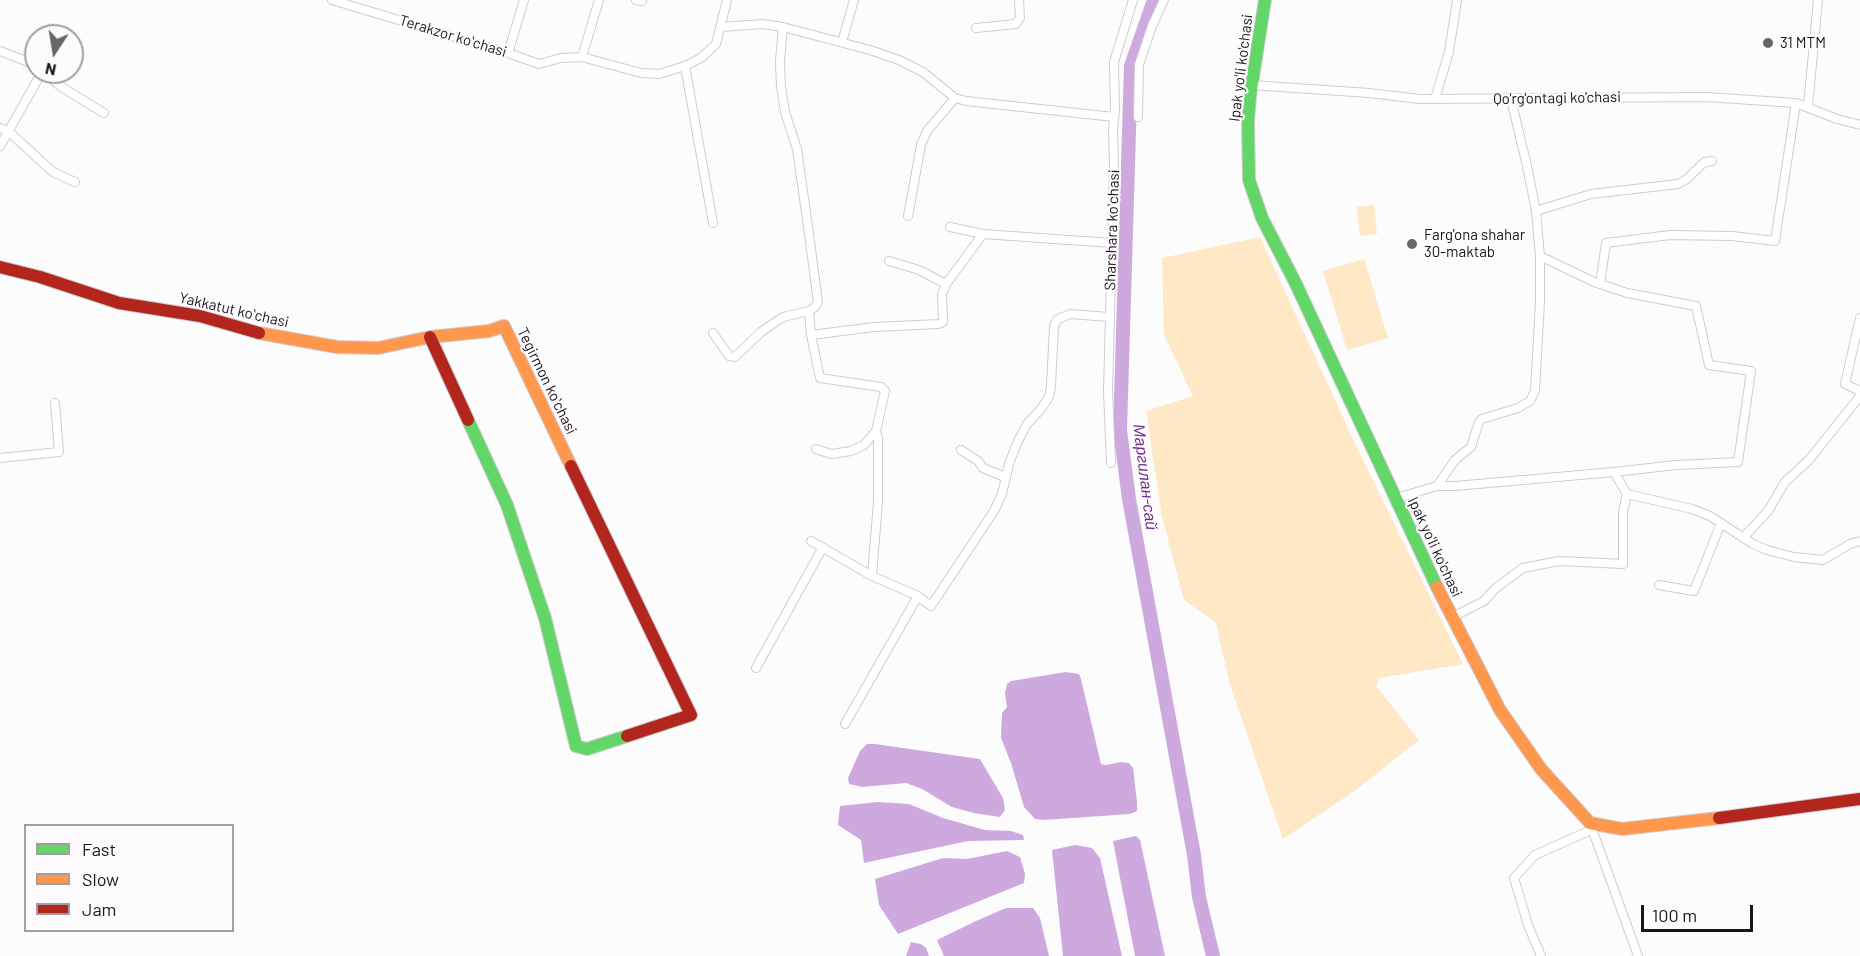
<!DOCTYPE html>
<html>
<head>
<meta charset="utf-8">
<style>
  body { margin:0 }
  #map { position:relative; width:1860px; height:956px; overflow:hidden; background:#fdfcfd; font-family:Barlow,sans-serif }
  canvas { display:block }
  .legend { position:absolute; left:24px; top:824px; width:210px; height:108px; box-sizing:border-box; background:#fdfbfe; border:2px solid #a29fa3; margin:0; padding:8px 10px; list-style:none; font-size:18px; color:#19151b }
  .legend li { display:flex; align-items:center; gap:12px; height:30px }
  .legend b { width:30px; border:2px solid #a29fa3 }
  .north { position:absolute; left:24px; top:24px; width:60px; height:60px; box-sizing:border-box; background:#fdfbfe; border:2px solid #a29fa3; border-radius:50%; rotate:192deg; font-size:16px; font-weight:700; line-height:24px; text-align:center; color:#19151b }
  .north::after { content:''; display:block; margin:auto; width:21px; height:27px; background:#69666a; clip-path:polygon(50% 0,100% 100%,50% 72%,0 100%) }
  .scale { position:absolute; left:1641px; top:905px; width:112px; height:27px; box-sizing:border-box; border:3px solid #19151b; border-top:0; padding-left:8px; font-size:18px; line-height:21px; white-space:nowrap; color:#19151b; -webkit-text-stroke:4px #fdfbfe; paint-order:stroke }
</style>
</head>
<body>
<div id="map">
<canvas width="1860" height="956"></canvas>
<ul class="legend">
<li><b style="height:8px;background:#63d668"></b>Fast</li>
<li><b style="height:8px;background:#ff974d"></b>Slow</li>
<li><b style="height:8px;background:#b3261e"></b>Jam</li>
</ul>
<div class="north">N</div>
<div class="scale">100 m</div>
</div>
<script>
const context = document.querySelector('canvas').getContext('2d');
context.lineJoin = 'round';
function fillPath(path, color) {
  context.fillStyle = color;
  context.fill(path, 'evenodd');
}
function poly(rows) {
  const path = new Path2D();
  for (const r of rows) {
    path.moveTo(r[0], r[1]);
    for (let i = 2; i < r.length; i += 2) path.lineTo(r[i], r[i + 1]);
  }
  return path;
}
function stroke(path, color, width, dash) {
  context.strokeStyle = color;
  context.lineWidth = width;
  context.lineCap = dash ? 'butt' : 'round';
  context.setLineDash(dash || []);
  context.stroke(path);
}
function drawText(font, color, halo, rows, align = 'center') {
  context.font = font + ' Barlow,sans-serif';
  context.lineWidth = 4.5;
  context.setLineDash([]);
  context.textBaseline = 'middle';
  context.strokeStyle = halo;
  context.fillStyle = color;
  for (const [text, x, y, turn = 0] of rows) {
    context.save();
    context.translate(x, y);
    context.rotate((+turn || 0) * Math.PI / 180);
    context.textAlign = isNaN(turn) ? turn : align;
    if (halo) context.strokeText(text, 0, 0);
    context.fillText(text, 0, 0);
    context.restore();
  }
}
fillPath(poly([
  [1374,205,1377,234,1360,236,1357,207],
  [1260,237,1359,452,1463,664,1379,678,1376,686,1419,740,1356,790,1283,839,1230,685,1216,623,1184,600,1162,517,1146,411,1193,396,1164,335,1162,258],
  [1364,259,1388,338,1347,350,1323,271]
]), '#fee8c5');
fillPath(poly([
  [1066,672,1079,674,1081,679,1101,764,1106,765,1121,762,1129,763,1133,768,1137,802,1137,811,1130,814,1044,820,1035,819,1024,807,1011,763,1001,738,1002,713,1007,707,1005,693,1007,684,1011,681],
  [867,744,875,744,980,759,1003,798,1005,810,1000,817,974,813,952,807,922,789,906,783,862,787,849,784,848,778,860,751],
  [878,802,909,804,943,818,985,830,1011,831,1023,835,1024,840,968,841,864,863,861,840,838,825,840,806],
  [1136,836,1140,840,1165,956,1135,956,1113,841],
  [1075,845,1092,848,1100,858,1122,956,1063,956,1052,850],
  [1007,851,1020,857,1025,874,1024,883,898,934,879,905,875,879,943,858,967,859],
  [1006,908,1033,908,1040,918,1049,956,944,956,937,940,976,921],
  [911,942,921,944,926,948,929,956,906,956]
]), '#cea9e0');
stroke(poly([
  [1154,0,1131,66,1120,430,1129,499,1194,855,1199,897,1213,956]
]), '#cea9e0', 14);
const street = poly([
  [332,0,508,53,539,64,561,58,582,57,641,73,659,74,685,66,701,58,716,44,727,0],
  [636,0,642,1],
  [721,27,763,24,783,27,870,50,899,60,923,72,955,98,966,101,1114,117],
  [783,27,780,61,781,87,785,112,797,149,809,234,818,302,815,307,809,311,811,335,820,378,881,387,885,391,876,431,878,439,878,502,872,576],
  [976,28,1016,24,1020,18,1019,0],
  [842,42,854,0],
  [0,51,36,65],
  [508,53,524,0],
  [582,57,599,0],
  [685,66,713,223],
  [43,72,60,86,104,113],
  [1251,85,1369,93,1420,99,1706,97,1796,103,1837,119,1860,125],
  [1435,99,1449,52,1457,0],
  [1808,106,1818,0],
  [1138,117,1139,65,1152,26,1164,0],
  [0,128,8,131,53,172,75,182],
  [0,146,42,72],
  [1536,211,1591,194,1678,184,1687,179,1701,165,1705,162,1712,161],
  [908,216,921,145,927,131,955,98],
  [950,227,983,234,1112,243],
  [1540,256,1594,282,1627,293,1696,306,1709,365,1751,371,1738,462,1676,465,1614,472],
  [889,261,919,270,946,284],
  [1600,284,1606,243,1670,235,1732,236,1775,241,1796,103],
  [1860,318,1845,384,1860,391],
  [713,333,729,356,735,357,761,332,783,317,809,311],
  [811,335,874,327,939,324,943,322,942,294,946,284,983,234],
  [816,449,831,454,851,451,864,445,876,431],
  [961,450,978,461,983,468,1005,477],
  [0,458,59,452,55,403],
  [1111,463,1108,391,1114,165,1113,129,1115,110,1114,62,1133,0],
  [1437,486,1455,460,1471,447,1479,422,1482,419,1518,408,1530,401,1535,391,1540,302,1540,256,1536,211,1527,166,1511,99],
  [1396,498,1437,486,1455,486,1614,472,1627,494,1692,509,1710,516,1753,544,1767,550,1794,557,1823,560,1850,544,1860,541],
  [1743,538,1768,511,1785,482,1809,460,1860,396],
  [811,541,872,576,918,596,931,606,994,511,1002,494,1009,464,1017,443,1027,424,1041,409,1049,397,1051,386,1054,326,1058,319,1070,314,1109,317],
  [1659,585,1694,591,1721,523],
  [1451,618,1484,601,1496,588,1523,568,1559,561,1623,564,1623,512,1627,494],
  [756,668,823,547],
  [845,724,918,596],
  [1591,826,1638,956],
  [1541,956,1528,925,1514,878,1535,855,1591,830]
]);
const fast = poly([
  [1265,0,1250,96,1248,122,1249,180,1262,218,1295,282,1437,587],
  [468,420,507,505,545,618,576,746,587,749,627,736]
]);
const slow = poly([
  [259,333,337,347,378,348,430,337,489,331,504,326,571,466],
  [1437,587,1500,710,1541,769,1590,823,1622,829,1719,818]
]);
const jam = poly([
  [0,267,40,277,119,303,200,316,259,333],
  [430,337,468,420],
  [571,466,691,715,627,736],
  [1719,818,1860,799]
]);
stroke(street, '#cfccd0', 10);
stroke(fast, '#cfccd0', 14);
stroke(slow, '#cfccd0', 14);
stroke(jam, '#cfccd0', 14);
stroke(street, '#fff', 8);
stroke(fast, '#63d668', 12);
stroke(slow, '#ff974d', 12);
stroke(jam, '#b3261e', 12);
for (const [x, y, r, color] of [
  [1768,43,6,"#69666a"],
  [1412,244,6,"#69666a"]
]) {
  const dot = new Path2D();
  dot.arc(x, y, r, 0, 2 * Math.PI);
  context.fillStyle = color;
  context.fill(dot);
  stroke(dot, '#fdfbfe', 2);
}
drawText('15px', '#19151b', '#fdfbfe', [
  ["Terakzor koʻchasi",453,36,17],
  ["Ipak yo'li ko'chasi",1241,68,-83],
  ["Qo'rg'ontagi ko'chasi",1557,98,-1],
  ["Sharshara koʻchasi",1112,230,-88],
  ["Yakkatut koʻchasi",234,310,13],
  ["Tegirmon koʻchasi",547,381,64],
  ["Ipak yo'li ko'chasi",1435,547,65]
]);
drawText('15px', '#19151b', '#fdfbfe', [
  ["31 MTM",1780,43],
  ["Farg'ona shahar",1424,235],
  ["30-maktab",1424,252]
], 'left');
drawText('italic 16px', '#71308c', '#fdfbfe', [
  ["Маргилан-сай",1145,477,83]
]);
</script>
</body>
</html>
